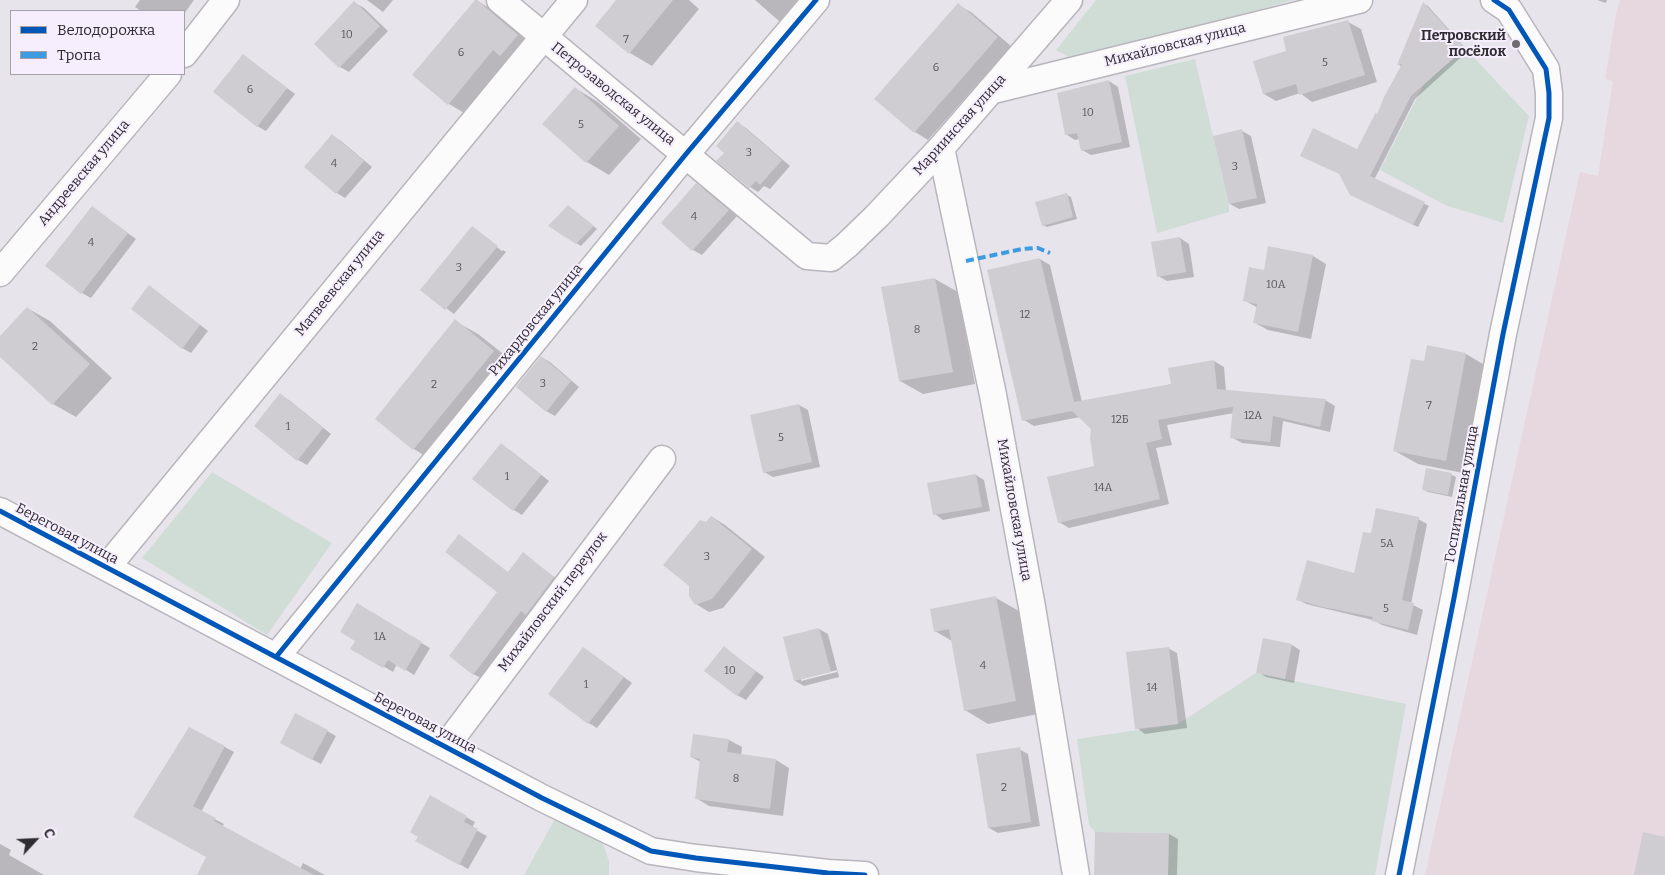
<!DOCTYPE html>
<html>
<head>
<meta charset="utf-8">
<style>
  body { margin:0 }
  #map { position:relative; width:1665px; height:875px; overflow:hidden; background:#e8e4ec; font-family:Bitter,serif }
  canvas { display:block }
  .legend { position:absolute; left:10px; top:10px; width:175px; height:65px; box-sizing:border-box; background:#f6eefd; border:1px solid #a6a0ab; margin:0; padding:6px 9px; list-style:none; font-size:15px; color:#2e2b31 }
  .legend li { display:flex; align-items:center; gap:10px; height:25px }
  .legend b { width:25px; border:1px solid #a6a0ab }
  .north { position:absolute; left:10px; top:815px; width:50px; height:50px; -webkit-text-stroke:4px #f6eefd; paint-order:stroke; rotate:65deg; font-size:14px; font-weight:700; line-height:20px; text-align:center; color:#2e2b31 }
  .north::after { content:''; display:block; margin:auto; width:18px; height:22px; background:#2e2b31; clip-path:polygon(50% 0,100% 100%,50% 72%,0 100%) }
</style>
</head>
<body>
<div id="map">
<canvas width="1665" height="875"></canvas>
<ul class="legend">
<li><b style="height:6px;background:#0057b8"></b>Велодорожка</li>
<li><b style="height:6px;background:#3d9ce1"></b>Тропа</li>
</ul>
<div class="north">С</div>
</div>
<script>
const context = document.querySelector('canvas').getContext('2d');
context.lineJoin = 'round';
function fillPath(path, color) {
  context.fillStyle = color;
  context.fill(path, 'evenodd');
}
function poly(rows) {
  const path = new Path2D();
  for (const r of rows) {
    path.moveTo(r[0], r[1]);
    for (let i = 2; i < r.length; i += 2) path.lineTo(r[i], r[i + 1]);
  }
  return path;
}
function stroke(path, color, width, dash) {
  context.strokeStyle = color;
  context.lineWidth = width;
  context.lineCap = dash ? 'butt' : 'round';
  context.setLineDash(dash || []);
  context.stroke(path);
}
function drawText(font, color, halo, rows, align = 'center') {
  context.font = font + ' Bitter,serif';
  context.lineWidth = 4;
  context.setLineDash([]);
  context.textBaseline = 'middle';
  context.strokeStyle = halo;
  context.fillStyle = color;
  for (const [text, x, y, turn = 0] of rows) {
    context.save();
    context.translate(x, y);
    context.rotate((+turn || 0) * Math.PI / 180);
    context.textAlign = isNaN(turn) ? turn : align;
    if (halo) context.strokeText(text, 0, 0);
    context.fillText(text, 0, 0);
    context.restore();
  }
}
fillPath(poly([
  [1620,0,1665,0,1665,875,1425,875,1580,172,1598,176,1613,81,1605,79,1616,14]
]), '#e7d7de');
fillPath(poly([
  [1096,0,1293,0,1078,62,1056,50],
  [1465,48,1529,116,1503,223,1445,205,1380,170,1424,84],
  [1195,59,1229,204,1229,212,1157,233,1125,76],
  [212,472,332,543,267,635,142,558],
  [1256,673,1406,704,1375,875,1168,875,1169,833,1095,832,1089,825,1077,739,1178,724],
  [557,815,593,835,603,844,609,861,609,875,524,875]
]), '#d0ddd7');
fillPath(poly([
  [140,0,194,0,184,14,184,11,141,11,135,7],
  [367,0,393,0,383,12],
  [476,0,499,14,540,48,471,117,449,104],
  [618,0,689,0,699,9,652,66,630,53],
  [755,0,810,0,788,26,779,21],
  [1597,0,1607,0,1606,3],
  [355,3,364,8,388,31,349,72,340,67,316,44],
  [1424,4,1428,6,1468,51,1415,99,1374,180,1429,206,1418,227,1356,197,1357,150,1377,114,1378,115,1402,67,1399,65],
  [958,5,971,12,1011,46,928,140,915,132,876,99],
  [1348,22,1361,29,1377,82,1312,102,1300,93,1276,101,1264,94,1287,52],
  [243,55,295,94,266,131,257,126],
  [1109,81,1118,87,1130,147,1091,155,1082,150,1079,139,1075,140,1067,135],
  [575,88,598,102,641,139,609,175,587,162],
  [737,123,746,128,790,166,770,189,764,186,758,192,750,187,725,153],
  [1242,131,1251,136,1266,203,1239,209,1230,204],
  [333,136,341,141,372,167,345,198,337,193],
  [697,185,706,190,737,216,702,255,693,250,663,223],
  [1067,195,1071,197,1077,219,1047,227,1043,225],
  [92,207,136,239,91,298,82,293],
  [572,209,597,229,581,246,550,226],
  [480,234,502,251,503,250,506,252,454,314,422,290],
  [1180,238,1189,244,1194,277,1167,281,1158,276],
  [1313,256,1326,264,1311,339,1268,330,1255,323,1258,308,1244,300,1265,271],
  [1040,259,1050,265,1082,402,1172,384,1170,369,1214,361,1224,367,1226,391,1325,400,1335,406,1330,432,1283,421,1280,447,1242,443,1231,437,1234,413,1167,425,1172,445,1156,448,1169,504,1069,528,1059,522,1095,467,1092,429,1080,417,1034,426,1024,420],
  [935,279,958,292,975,384,923,394,900,381],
  [150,287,208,331,191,353,182,348],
  [27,308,50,321,112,378,76,417,53,404,0,356,0,338],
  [455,321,478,334,516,364,436,463,414,449,376,419],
  [1466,354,1488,367,1468,474,1418,464,1395,451,1425,363],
  [541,357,550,362,579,387,555,416,546,411],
  [280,395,289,400,331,434,307,465,298,460],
  [799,405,808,410,820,467,773,477,764,472],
  [510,450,549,481,522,515,514,510],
  [1427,470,1452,475,1456,477,1452,497,1428,492,1423,489],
  [976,475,984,480,990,511,943,520,935,514],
  [712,517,725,525,765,557,723,608,709,612,696,604,707,524],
  [1418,519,1427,524,1411,604,1423,610,1417,635,1382,625,1373,620,1306,604,1297,599,1355,574],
  [523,554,561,582,481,678,473,674,509,573],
  [996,598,1019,611,1038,714,988,724,965,710,952,641,935,631],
  [357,605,430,648,414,675,397,664,393,672,352,648,357,641],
  [819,629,828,634,839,677,804,686,795,681],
  [837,670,837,672,801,681,801,679],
  [1292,645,1300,650,1294,683,1266,677,1258,672],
  [584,648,632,683,597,728,589,723],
  [724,648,764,677,746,700,737,695],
  [1168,648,1177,653,1187,728,1145,734,1137,728],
  [190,728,234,752,201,812,224,824,222,827,300,869,303,863,325,875,203,875,208,857,135,817],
  [327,731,336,736,321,764,290,748],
  [729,740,742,747,741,756,776,760,789,768,783,816,709,806,696,798,701,762,691,757],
  [1019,749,1028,754,1040,826,998,833,989,828],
  [430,797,475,822,472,828,487,836,468,869,417,840],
  [1169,834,1178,839,1177,875,1095,875],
  [0,844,11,850,9,855,44,875,0,875]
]), '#0003');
fillPath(poly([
  [475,0,477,0,518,35,500,56,493,50,448,105,412,75],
  [616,0,673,0,629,54,595,26],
  [354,1,380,26,339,68,314,44],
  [1423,2,1465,48,1411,96,1370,176,1425,202,1413,225,1350,195,1339,174,1300,156,1313,128,1357,149,1376,112,1377,115,1384,97,1402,64,1397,65],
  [958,3,998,37,914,133,874,99],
  [1348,20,1365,75,1299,95,1296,84,1263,94,1253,61,1286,51,1283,37],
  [243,54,287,88,257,127,213,92],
  [1109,80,1122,142,1081,151,1077,133,1065,135,1057,93],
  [575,87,619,126,586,163,542,124],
  [737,121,782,160,760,185,756,181,749,188,716,161,724,153,716,146],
  [1242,129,1257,198,1229,204,1213,136],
  [332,134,364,161,336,194,304,167],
  [696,183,729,210,692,251,661,223],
  [1067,193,1073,217,1042,226,1035,202],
  [568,205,594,226,576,244,548,226],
  [92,206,128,233,81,294,45,266],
  [472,226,498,246,445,310,420,290],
  [1180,237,1186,272,1157,277,1151,242],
  [1268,246,1313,255,1298,332,1253,323,1257,304,1243,301,1249,267,1264,270],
  [1040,258,1074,402,1171,384,1168,368,1214,360,1217,389,1326,399,1320,427,1273,416,1270,442,1230,438,1233,407,1231,407,1158,420,1162,439,1146,443,1160,499,1058,523,1047,477,1094,466,1090,438,1091,429,1072,411,1022,421,987,270],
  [935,278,953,372,899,381,881,287],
  [149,285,200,325,182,349,131,309],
  [27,307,90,364,52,405,0,357,0,336],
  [455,319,494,351,413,450,375,419],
  [1427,345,1466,353,1446,461,1393,451,1411,359,1424,361],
  [541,356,571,381,546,412,516,387],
  [280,393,323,428,297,461,254,426],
  [799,404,812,462,763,473,750,415],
  [501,443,541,475,513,511,472,479],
  [1426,468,1452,473,1448,495,1422,490],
  [976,474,982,507,933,515,927,483],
  [1376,508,1419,517,1402,600,1414,603,1408,630,1372,621,1373,617,1323,607,1296,600,1307,560,1354,573,1363,532,1371,533],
  [711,516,752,549,712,599,695,605,689,596,689,586,663,565,700,520,706,522],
  [459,534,508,572,523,552,554,577,526,615,521,611,473,675,449,656,497,592,445,552],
  [996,596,1016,701,964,711,949,629,934,632,930,609],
  [357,603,422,642,405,671,388,660,383,668,350,649,355,641,340,632],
  [819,628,831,672,794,681,783,637],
  [1263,638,1292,644,1285,679,1256,673],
  [724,646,756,672,737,696,704,671],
  [583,647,624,677,588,724,548,694],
  [1169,647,1178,724,1135,729,1126,652],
  [295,713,328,730,312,760,280,743],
  [189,727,225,746,193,806,216,818,214,821,314,875,197,875,206,857,133,817],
  [693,734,729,739,727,752,776,759,770,809,695,799,700,759,690,757],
  [1020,747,1031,822,988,828,976,754],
  [430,795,467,816,464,822,478,829,459,865,415,841,418,837,410,832],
  [1095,832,1169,833,1168,875,1094,875],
  [1643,832,1665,837,1665,875,1634,875]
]), '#cfcdd2');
const street = poly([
  [500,0,807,256,831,258,847,245,877,216,941,148,1069,0],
  [184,54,226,0],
  [990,91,1359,0],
  [941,148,993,395,1032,607,1076,875],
  [0,273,168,74],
  [0,511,542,798,651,851,696,858,828,873,865,875],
  [107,567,574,0],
  [276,657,686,154,816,0],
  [446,746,662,459],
  [1399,875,1454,598,1503,334,1549,118,1549,93,1546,69,1509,10,1494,0]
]);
stroke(street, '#b8b5bc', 29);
stroke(street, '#fcfbfc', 26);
stroke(poly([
  [966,261,1022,249,1038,248,1050,253]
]), '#3d9ce1', 4, [8, 4]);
stroke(poly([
  [0,511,542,798,651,851,696,858,828,873,865,875],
  [276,657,686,154,816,0],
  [1399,875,1454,598,1503,334,1549,118,1549,93,1546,69,1509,10,1494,0]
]), '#0057b8', 5);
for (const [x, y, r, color] of [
  [1516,44,5,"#6f6c72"]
]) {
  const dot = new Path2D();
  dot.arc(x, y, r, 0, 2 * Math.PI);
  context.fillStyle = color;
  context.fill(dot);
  stroke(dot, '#f6eefd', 2);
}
drawText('11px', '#58555b', null, [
  ["10",347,35],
  ["7",626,40],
  ["6",461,53],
  ["5",1325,63],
  ["6",936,68],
  ["6",250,90],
  ["10",1088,113],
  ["5",581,125],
  ["3",749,153],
  ["4",334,164],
  ["3",1235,167],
  ["4",694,217],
  ["4",91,243],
  ["3",459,268],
  ["10А",1276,285],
  ["12",1025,315],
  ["8",917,330],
  ["2",35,347],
  ["3",543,384],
  ["2",434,385],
  ["7",1429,406],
  ["12А",1253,416],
  ["12Б",1120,420],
  ["1",288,427],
  ["5",781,438],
  ["1",507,477],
  ["14А",1103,488],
  ["5А",1387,544],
  ["3",707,557],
  ["5",1386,609],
  ["1А",380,637],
  ["4",983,666],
  ["10",730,671],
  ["1",586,685],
  ["14",1152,688],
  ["8",736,779],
  ["2",1004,788]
]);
drawText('bold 14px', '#2e2b31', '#f6eefd', [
  ["Петровский",1506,36],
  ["посёлок",1506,52]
], 'right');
drawText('14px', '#2e2b31', '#f6eefd', [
  ["Михайловская улица",1175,45,-14],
  ["Петрозаводская улица",613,94,39],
  ["Мариинская улица",960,125,-48],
  ["Андреевская улица",84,173,-50],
  ["Матвеевская улица",340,283,-51],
  ["Рихардовская улица",536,320,-51],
  ["Госпитальная улица",1462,494,-80],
  ["Михайловская улица",1014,510,80],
  ["Береговая улица",67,534,28],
  ["Михайловский переулок",553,602,-53],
  ["Береговая улица",425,723,28]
]);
</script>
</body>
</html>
